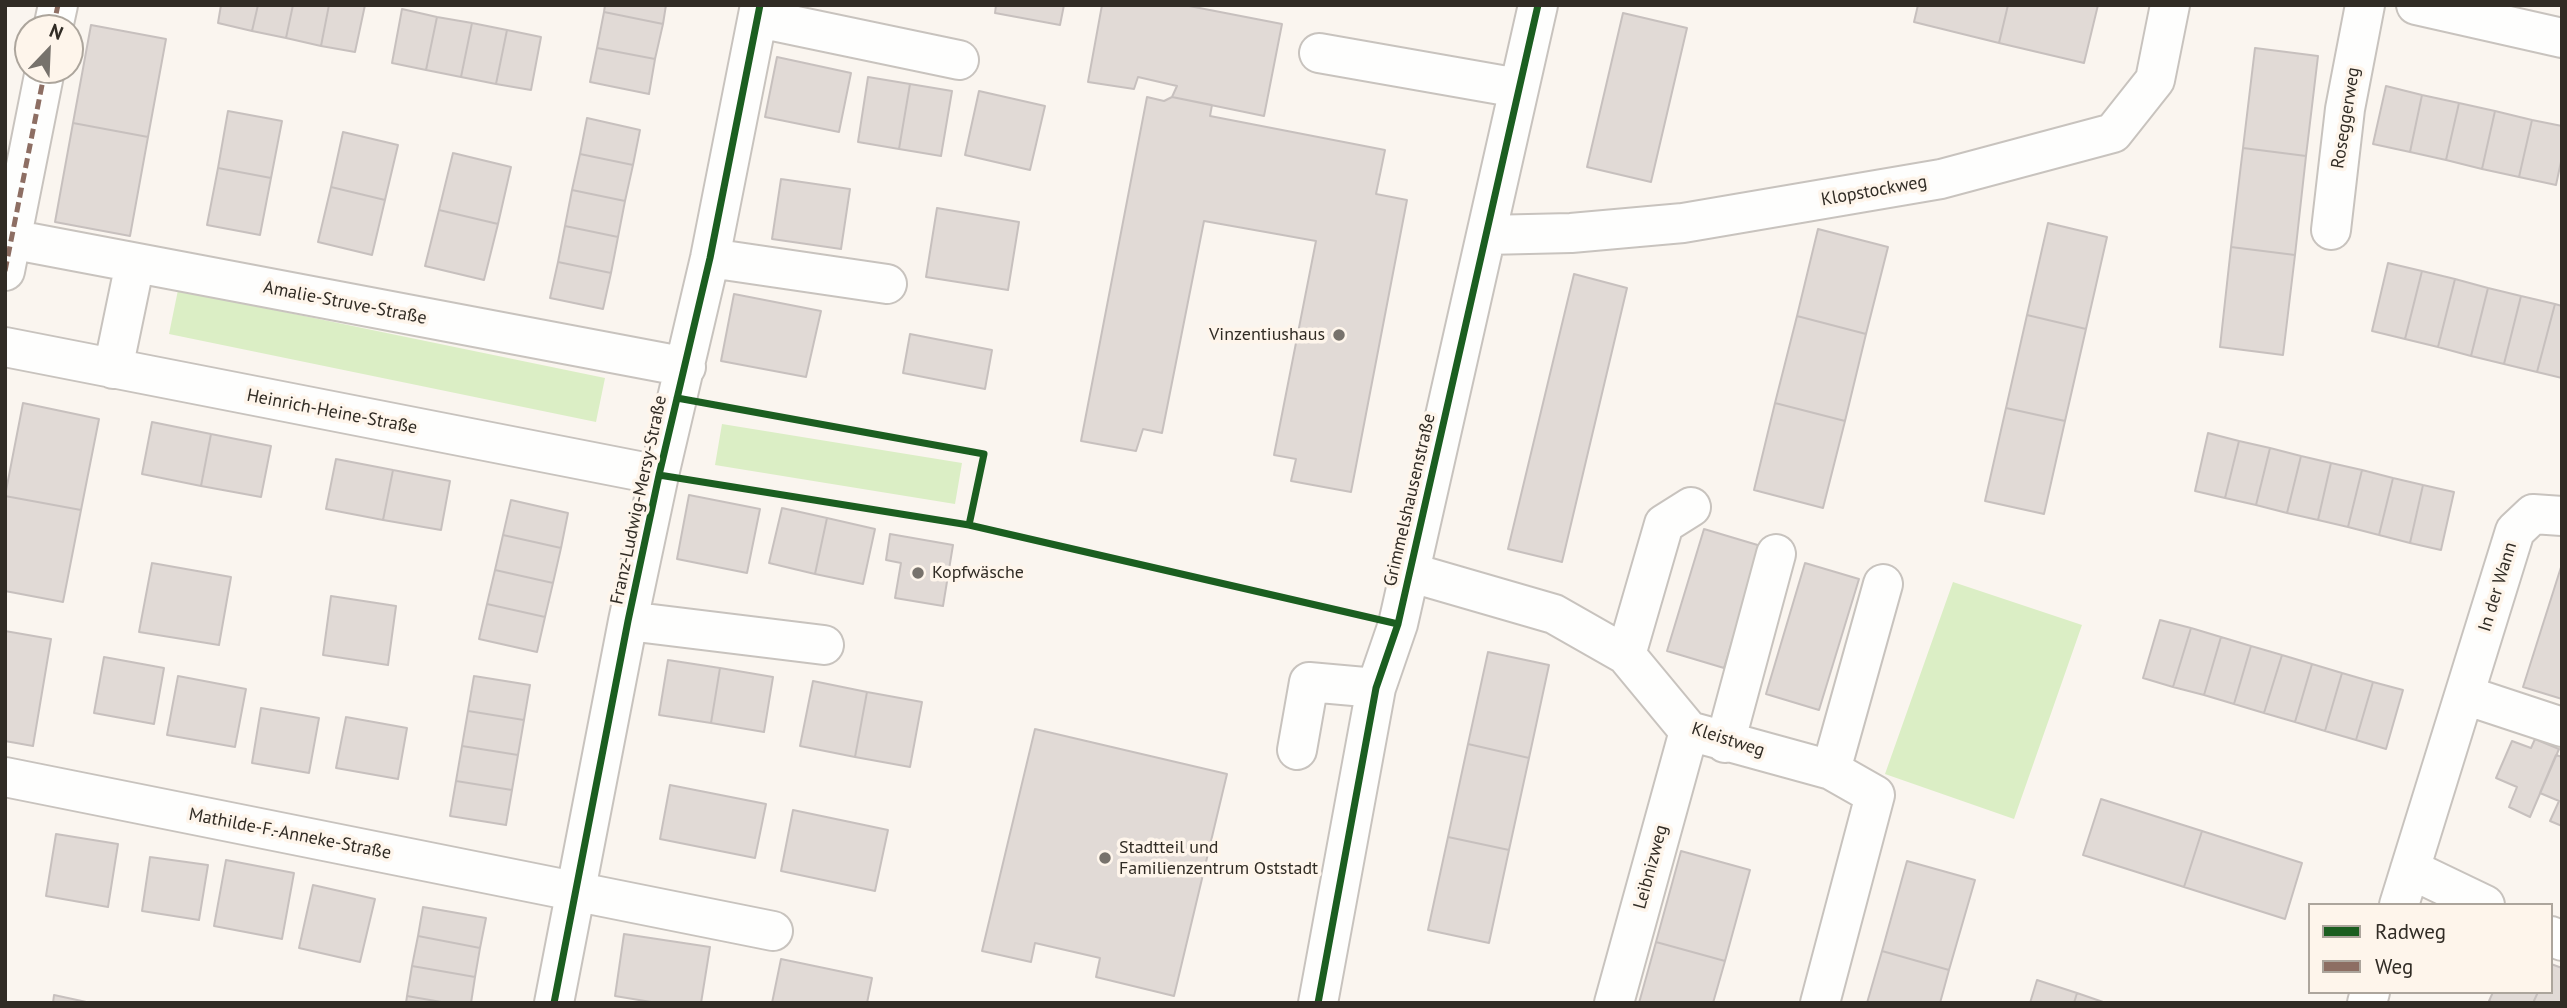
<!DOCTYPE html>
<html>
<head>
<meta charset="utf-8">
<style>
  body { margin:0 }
  #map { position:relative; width:2567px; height:1008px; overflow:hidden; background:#faf5ef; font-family:"PT Sans",sans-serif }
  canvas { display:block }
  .frame { position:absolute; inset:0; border:7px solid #312c25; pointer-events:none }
  .legend { position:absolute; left:2308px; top:903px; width:245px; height:91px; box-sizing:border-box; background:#fef5eb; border:2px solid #aca59c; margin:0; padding:9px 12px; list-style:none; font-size:21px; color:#312c25 }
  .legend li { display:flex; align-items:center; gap:14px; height:35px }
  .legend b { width:35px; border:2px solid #aca59c }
  .north { position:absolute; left:14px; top:14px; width:70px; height:70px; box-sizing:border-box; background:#fef5eb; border:2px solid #aca59c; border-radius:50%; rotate:23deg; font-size:19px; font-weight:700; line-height:28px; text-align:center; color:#312c25 }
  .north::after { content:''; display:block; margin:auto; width:24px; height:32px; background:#77726c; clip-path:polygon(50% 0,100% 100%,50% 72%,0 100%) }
</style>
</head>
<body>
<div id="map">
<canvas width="2567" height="1008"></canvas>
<div class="frame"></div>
<ul class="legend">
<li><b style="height:9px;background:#1b5e20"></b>Radweg</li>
<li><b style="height:9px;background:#8d6e63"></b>Weg</li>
</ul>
<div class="north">N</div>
</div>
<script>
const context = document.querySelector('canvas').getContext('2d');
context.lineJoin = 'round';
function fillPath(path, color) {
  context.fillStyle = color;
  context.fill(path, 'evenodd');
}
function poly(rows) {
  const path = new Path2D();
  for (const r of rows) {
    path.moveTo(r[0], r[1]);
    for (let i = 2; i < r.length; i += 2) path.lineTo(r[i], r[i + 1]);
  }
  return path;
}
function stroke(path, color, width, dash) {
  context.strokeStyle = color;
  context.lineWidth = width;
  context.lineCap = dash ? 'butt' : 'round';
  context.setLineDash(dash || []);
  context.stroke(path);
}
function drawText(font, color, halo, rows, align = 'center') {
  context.font = font + ' "PT Sans",sans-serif';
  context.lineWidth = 7;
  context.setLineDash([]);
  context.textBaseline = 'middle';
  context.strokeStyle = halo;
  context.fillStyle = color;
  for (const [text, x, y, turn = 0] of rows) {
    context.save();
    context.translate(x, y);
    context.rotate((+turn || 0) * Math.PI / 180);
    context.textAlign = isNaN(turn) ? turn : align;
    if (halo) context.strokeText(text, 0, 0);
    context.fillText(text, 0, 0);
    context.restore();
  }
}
fillPath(poly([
  [178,290,605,378,596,422,169,334],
  [722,424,962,463,955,504,715,465],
  [1953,582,2082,625,2014,819,1885,774]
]), '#dbeec5');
const building = poly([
  [221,5,258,5,252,31,218,23,221,5],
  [258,5,293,5,286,38,252,31,258,5],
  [293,5,329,5,321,46,286,38,293,5],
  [329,5,365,5,355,52,321,46,329,5],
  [605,5,666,5,663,24,604,12,605,5],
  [996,5,1064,5,1060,25,995,13,996,5],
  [1102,5,1184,5,1282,24,1264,116,1172,97,1177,86,1138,77,1134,89,1088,82,1102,5],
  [1918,5,2008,5,1999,43,1914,22,1918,5],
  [2008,5,2098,5,2084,63,1999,43,2008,5],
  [402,9,437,17,426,70,392,63,402,9],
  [604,12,663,24,655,59,597,48,604,12],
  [1623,13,1687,28,1651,182,1587,167,1623,13],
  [437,17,472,23,461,77,426,70,437,17],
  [472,23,507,30,496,84,461,77,472,23],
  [91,25,166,39,148,137,73,123,91,25],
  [507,30,541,37,531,90,496,84,507,30],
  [597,48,655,59,649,94,590,82,597,48],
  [2255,48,2318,56,2306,156,2243,148,2255,48],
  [777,57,851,73,839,132,765,117,777,57],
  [868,77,910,84,899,149,858,142,868,77],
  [910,84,952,91,941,156,899,149,910,84],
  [2386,86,2422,95,2410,152,2373,144,2386,86],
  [979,91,1045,106,1030,170,965,155,979,91],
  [2422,95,2459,103,2446,160,2410,152,2422,95],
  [1147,97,1164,101,1172,97,1212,105,1210,116,1385,150,1376,194,1407,200,1351,492,1291,481,1296,459,1274,455,1316,241,1204,221,1162,433,1143,429,1136,451,1081,441,1147,97],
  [2459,103,2495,111,2482,169,2446,160,2459,103],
  [228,111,282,121,271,178,218,168,228,111],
  [2495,111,2532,120,2519,177,2482,169,2495,111],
  [587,118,640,130,633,165,580,154,587,118],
  [2532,120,2562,126,2562,157,2556,185,2519,177,2532,120],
  [73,123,148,137,130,236,55,222,73,123],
  [343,132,398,145,385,200,331,187,343,132],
  [2243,148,2306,156,2295,255,2231,247,2243,148],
  [453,153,511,167,498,224,439,210,453,153],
  [580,154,633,165,625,201,572,190,580,154],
  [218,168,271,178,260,235,207,225,218,168],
  [781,179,850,189,841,249,772,239,781,179],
  [331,187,385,200,372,255,318,242,331,187],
  [572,190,625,201,618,237,565,226,572,190],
  [937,208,1019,222,1008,290,926,277,937,208],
  [439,210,498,224,484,280,425,266,439,210],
  [2048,223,2107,237,2086,329,2027,315,2048,223],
  [565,226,618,237,611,273,558,262,565,226],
  [1818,229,1888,247,1866,334,1797,316,1818,229],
  [2231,247,2295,255,2283,355,2220,347,2231,247],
  [558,262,611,273,603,309,550,298,558,262],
  [2388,263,2422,271,2405,339,2372,331,2388,263],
  [2422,271,2455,279,2438,347,2405,339,2422,271],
  [1574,274,1627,288,1562,562,1508,549,1574,274],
  [2455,279,2488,288,2471,356,2438,347,2455,279],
  [2488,288,2521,296,2504,364,2471,356,2488,288],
  [734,294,821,311,806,377,721,361,734,294],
  [2521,296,2555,304,2537,372,2504,364,2521,296],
  [2555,304,2562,306,2562,378,2537,372,2555,304],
  [2027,315,2086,329,2065,421,2006,408,2027,315],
  [1797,316,1866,334,1845,421,1775,403,1797,316],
  [910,334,992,350,985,389,903,373,910,334],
  [23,403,99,419,81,510,5,496,23,403],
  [1775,403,1845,421,1823,508,1754,490,1775,403],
  [2006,408,2065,421,2044,514,1985,501,2006,408],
  [152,422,211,434,201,486,142,474,152,422],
  [2208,433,2239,441,2225,498,2195,491,2208,433],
  [211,434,271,446,261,497,201,486,211,434],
  [2239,441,2270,448,2256,505,2225,498,2239,441],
  [2270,448,2301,456,2287,513,2256,505,2270,448],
  [2301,456,2331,463,2318,520,2287,513,2301,456],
  [336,459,393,470,383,520,326,509,336,459],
  [2331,463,2362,470,2348,527,2318,520,2331,463],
  [393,470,450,481,441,530,383,520,393,470],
  [2362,470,2393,478,2379,535,2348,527,2362,470],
  [2393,478,2423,485,2410,543,2379,535,2393,478],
  [2423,485,2454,492,2441,550,2410,543,2423,485],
  [689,495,760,509,747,573,677,559,689,495],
  [5,496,81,510,63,602,5,591,5,496],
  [511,500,568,513,561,548,503,535,511,500],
  [782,508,827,518,815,574,769,563,782,508],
  [827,518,875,529,863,584,815,574,827,518],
  [1704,529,1761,546,1724,668,1667,651,1704,529],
  [890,534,953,545,943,606,895,598,901,563,886,560,890,534],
  [503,535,561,548,553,583,495,570,503,535],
  [152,563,231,577,219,645,139,632,152,563],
  [1805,563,1859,579,1819,710,1766,694,1805,563],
  [2562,564,2562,699,2523,687,2562,564],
  [495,570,553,583,545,617,487,604,495,570],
  [331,596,396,606,388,665,323,655,331,596],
  [487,604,545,617,537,652,479,639,487,604],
  [2160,620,2191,628,2173,687,2143,678,2160,620],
  [2191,628,2221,637,2204,695,2173,687,2191,628],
  [5,631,51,639,33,746,5,741,5,631],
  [2221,637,2251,646,2234,704,2204,695,2221,637],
  [2251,646,2282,655,2264,713,2234,704,2251,646],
  [1488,652,1549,665,1529,758,1468,744,1488,652],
  [2282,655,2312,664,2295,722,2264,713,2282,655],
  [104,657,164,668,154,724,94,713,104,657],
  [668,660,720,668,711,723,659,715,668,660],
  [2312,664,2342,673,2325,731,2295,722,2312,664],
  [720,668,773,677,764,732,711,723,720,668],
  [2342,673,2373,682,2356,740,2325,731,2342,673],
  [178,676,246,689,235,747,167,735,178,676],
  [474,676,530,685,524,720,468,711,474,676],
  [813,681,867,692,855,757,800,746,813,681],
  [2373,682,2403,690,2386,749,2356,740,2373,682],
  [867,692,922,702,910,767,855,757,867,692],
  [261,708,319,718,309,773,252,763,261,708],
  [468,711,524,720,518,755,462,746,468,711],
  [346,717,407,728,398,779,336,768,346,717],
  [1035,729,1227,774,1174,996,1096,977,1100,958,1035,943,1031,962,982,951,1035,729],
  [2535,739,2559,749,2530,817,2509,807,2517,787,2496,778,2512,741,2531,748,2535,739],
  [1468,744,1529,758,1509,850,1448,837,1468,744],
  [462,746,518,755,512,790,456,781,462,746],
  [2556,755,2562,757,2562,826,2550,821,2559,801,2540,793,2556,755],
  [456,781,512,790,506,825,450,816,456,781],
  [670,785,766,804,755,858,660,839,670,785],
  [2101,799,2202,831,2184,887,2083,855,2101,799],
  [793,810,888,830,875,891,781,871,793,810],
  [2202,831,2302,863,2285,919,2184,887,2202,831],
  [56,834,118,844,108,907,46,896,56,834],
  [1448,837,1509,850,1489,943,1428,930,1448,837],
  [1681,851,1750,870,1725,961,1656,942,1681,851],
  [150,857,208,865,199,920,142,911,150,857],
  [226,860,294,873,282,939,214,926,226,860],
  [1907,861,1975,880,1949,970,1882,951,1907,861],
  [313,885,375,899,360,962,299,948,313,885],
  [423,907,486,918,480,948,418,936,423,907],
  [624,934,710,947,701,1003,657,1003,615,996,624,934],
  [418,936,480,948,475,977,412,966,418,936],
  [1656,942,1725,961,1713,1003,1639,1003,1656,942],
  [1882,951,1949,970,1940,1003,1867,1003,1882,951],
  [781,959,872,978,867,1003,772,1003,781,959],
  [2551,964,2562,968,2562,1003,2533,1003,2538,992,2551,992,2551,964],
  [412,966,475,977,471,1003,447,1003,407,996,412,966],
  [2037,980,2077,993,2074,1003,2030,1003,2037,980],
  [2493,992,2538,992,2533,1003,2493,1003,2489,1001,2493,992],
  [2077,993,2106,1003,2074,1003,2077,993],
  [54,995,91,1003,53,1003,54,995],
  [407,996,447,1003,406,1003,407,996]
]);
fillPath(building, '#e1dad6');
stroke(building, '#c7c0be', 2);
const minor = poly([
  [2416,5,2562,38],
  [758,18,959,60],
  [53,28,58,5],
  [1319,53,1518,88],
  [2331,230,2345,109,2365,5],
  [1486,235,1571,233,1683,223,1941,179,2113,133,2155,80,2170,5],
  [5,238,686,367],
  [710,258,887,284],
  [5,271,45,70],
  [5,347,659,475],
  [113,369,135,263],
  [1409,572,1554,614,1626,655,1689,731,1831,770,1875,795,1820,1003],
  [628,621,824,645],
  [1626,655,1664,524,1691,507],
  [2465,695,2562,727],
  [1725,743,1776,554],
  [1297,750,1309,682,1376,688],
  [1831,770,1883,584],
  [5,777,773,931],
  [2410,869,2485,905],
  [2399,905,2515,531,2533,514,2562,516],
  [2551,936,2562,941],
  [554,1003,628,621,659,475,710,258,760,5],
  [1318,1003,1376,688,1398,624,1538,5],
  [1614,1003,1689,731],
  [2367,1003,2370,992]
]);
stroke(minor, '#c8c3be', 42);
stroke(minor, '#fefefd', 38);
stroke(poly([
  [53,28,58,5],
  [5,271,45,70]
]), '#8d6e63', 5, [10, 5]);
stroke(poly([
  [677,398,984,454,969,525,1398,624],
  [659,475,969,525],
  [554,1003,628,621,659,475,710,258,760,5],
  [1318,1003,1376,688,1398,624,1538,5]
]), '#1b5e20', 7);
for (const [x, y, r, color] of [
  [1339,335,7,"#77726c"],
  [918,573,7,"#77726c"],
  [1105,858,7,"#77726c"]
]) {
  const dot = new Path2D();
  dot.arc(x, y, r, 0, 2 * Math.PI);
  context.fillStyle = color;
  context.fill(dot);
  stroke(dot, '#fef5eb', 2.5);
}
drawText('18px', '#312c25', '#fef5eb', [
  ["Roseggerweg",2346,118,-81],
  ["Klopstockweg",1874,191,-10],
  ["Amalie-Struve-Straße",345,303,11],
  ["Heinrich-Heine-Straße",332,412,11],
  ["Franz-Ludwig-Mersy-Straße",639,500,-78],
  ["Grimmelshausenstraße",1410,500,-77],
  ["In der Wann",2498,587,-73],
  ["Kleistweg",1728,740,18],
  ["Mathilde-F.-Anneke-Straße",290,834,11],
  ["Leibnizweg",1651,867,-75]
]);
drawText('18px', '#312c25', '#fef5eb', [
  ["Vinzentiushaus",1325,335,"right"],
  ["Kopfwäsche",932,573],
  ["Stadtteil und",1119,848],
  ["Familienzentrum Oststadt",1119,869]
], 'left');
</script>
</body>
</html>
